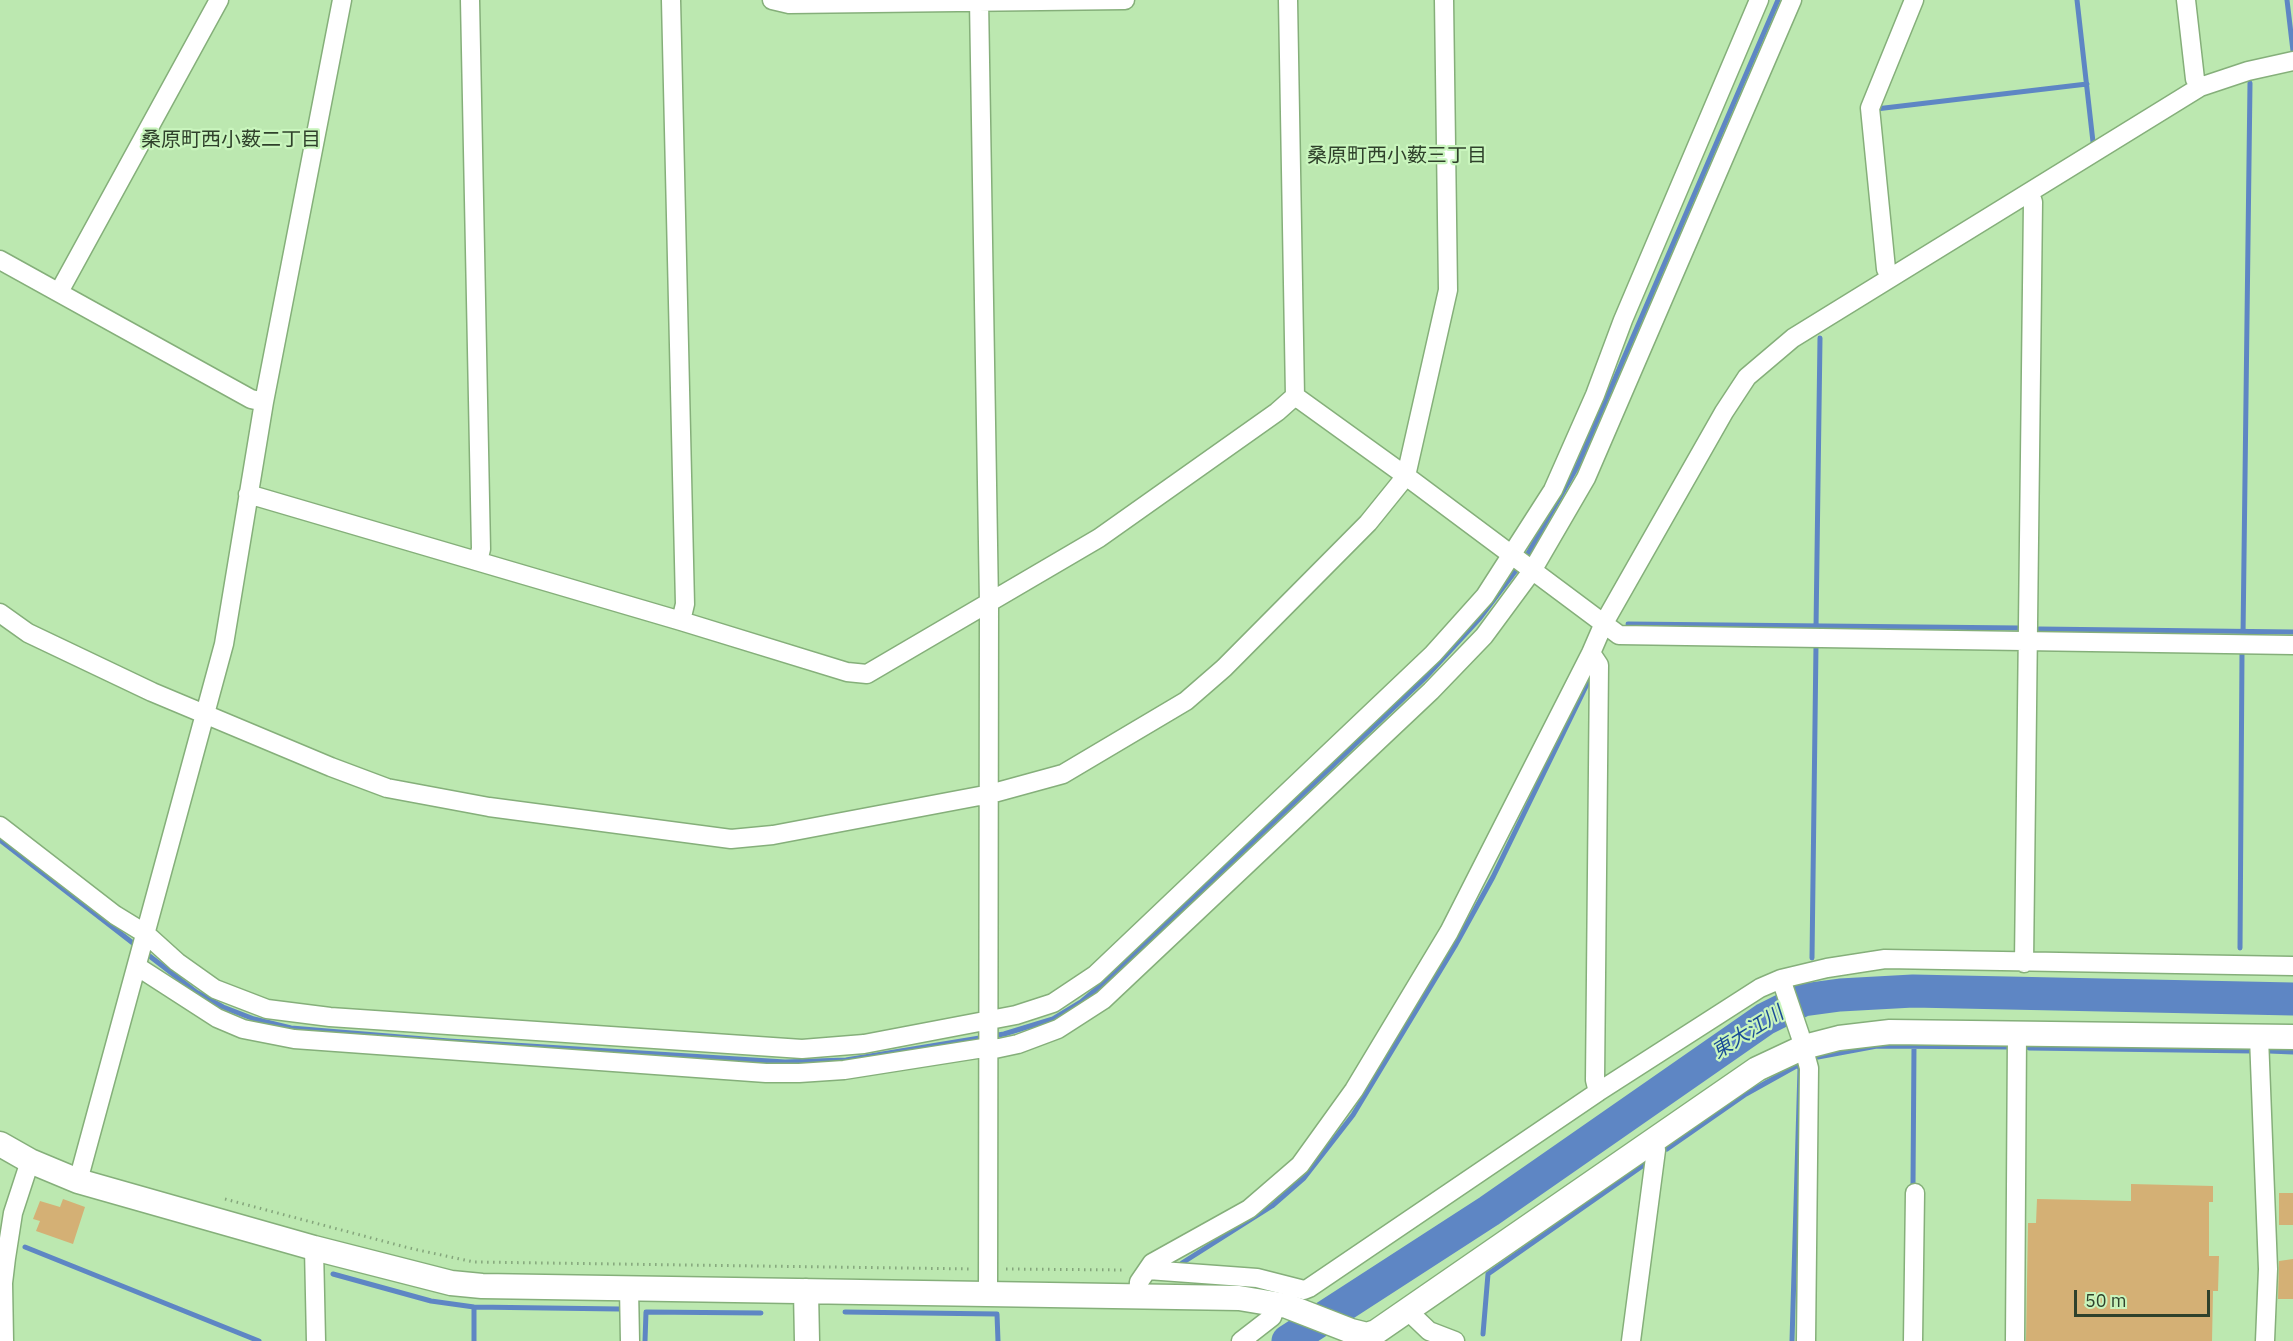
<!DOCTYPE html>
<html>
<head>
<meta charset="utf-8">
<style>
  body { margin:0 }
  #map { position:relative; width:2293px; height:1341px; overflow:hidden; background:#bce8b0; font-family:"IBM Plex Sans",sans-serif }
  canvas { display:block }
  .scale { position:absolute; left:2074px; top:1290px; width:136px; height:27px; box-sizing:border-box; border:3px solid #2f412b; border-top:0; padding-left:8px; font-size:18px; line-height:21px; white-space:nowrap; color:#2f412b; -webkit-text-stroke:4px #c9f5bd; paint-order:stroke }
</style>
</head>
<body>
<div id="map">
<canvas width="2293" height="1341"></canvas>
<div class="scale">50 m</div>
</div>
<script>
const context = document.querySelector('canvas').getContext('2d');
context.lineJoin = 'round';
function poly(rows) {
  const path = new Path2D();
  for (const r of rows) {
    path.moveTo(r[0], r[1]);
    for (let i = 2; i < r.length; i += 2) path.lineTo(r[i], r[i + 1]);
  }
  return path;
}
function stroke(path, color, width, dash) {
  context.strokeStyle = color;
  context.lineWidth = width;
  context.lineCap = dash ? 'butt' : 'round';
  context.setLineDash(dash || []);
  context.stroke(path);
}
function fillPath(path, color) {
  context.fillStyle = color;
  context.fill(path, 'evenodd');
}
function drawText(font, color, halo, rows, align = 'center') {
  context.font = font + ' "IBM Plex Sans","Noto Sans JP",sans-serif';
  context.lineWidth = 4.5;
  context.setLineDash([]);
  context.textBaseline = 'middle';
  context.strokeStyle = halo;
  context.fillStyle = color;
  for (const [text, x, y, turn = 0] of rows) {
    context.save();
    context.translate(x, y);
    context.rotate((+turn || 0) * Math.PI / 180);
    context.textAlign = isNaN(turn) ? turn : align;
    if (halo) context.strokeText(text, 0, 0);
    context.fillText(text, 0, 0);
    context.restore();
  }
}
stroke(poly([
  [2077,0,2093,142],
  [2287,0,2293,51],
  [1876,109,2087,84],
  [1628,624,2019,628],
  [1816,628,1820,338],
  [2039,629,2293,632],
  [2243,636,2250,83],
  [0,840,196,992,223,1007,254,1019,291,1028,449,1041,785,1062,846,1060,1004,1034,1053,1019,1081,1002,1105,982,1425,678,1480,618,1526,557,1577,467,1778,0],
  [2240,948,2242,652],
  [1812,958,1816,645],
  [2029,1048,2253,1051],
  [2269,1051,2293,1052],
  [1818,1057,1877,1046,2008,1047],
  [1667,1149,1746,1094,1798,1065,1800,1069,1792,1341],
  [1913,1185,1914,1046],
  [25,1247,259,1341],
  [1182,1263,1272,1206,1304,1178,1353,1115,1455,946,1493,877,1593,672],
  [333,1274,431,1301,474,1307,619,1309],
  [474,1307,474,1341],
  [845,1312,997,1314,998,1341],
  [1483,1334,1488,1274,1648,1162],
  [645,1341,646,1312,761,1313]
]), '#5e86c4', 5);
stroke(poly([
  [1288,1341,1489,1211,1765,1019,1803,1000,1840,995,1913,991,2293,999]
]), '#5e86c4', 33);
fillPath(poly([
  [2131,1184,2213,1186,2213,1202,2209,1202,2209,1256,2219,1256,2218,1291,2213,1291,2212,1341,2026,1341,2028,1223,2036,1223,2037,1199,2131,1201],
  [2279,1193,2293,1193,2293,1225,2279,1225],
  [63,1199,85,1207,73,1244,36,1231,40,1221,33,1219,40,1201,60,1207],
  [2293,1259,2293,1299,2278,1299,2279,1261]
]), '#d4b075');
const street = poly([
  [470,0,481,549,478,561],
  [671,0,685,604,681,621],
  [772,0,789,4,1125,0],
  [979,0,989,603,988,1294],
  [1444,0,1448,290,1406,476,1619,635,2293,645],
  [2186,0,2195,79,2200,87],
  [0,260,251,399,264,402],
  [1892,277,1886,269,1870,108,1914,0],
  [59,292,219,0],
  [248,494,681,621,847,672,867,674,1099,538,1277,412,1295,396,1288,0],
  [0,613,28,633,152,692,331,767,387,788,489,807,731,839,773,835,990,794,1063,774,1186,701,1224,668,1368,523,1406,476,1295,396],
  [1591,653,1599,665,1595,1080,1598,1092],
  [0,826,115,915,146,934,177,962,215,989,267,1009,330,1017,802,1049,864,1044,1016,1015,1053,1003,1095,975,1433,654,1485,596,1553,490,1595,395,1623,320,1759,0],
  [2024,963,2033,202,2030,193],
  [138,967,217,1018,243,1029,294,1039,766,1073,799,1073,844,1070,990,1047],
  [1781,979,1827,968,1885,959,2293,966],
  [2259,1037,2268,1269,2265,1341],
  [990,1050,1018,1044,1058,1029,1103,1000,1431,691,1484,636,1532,571,1586,478,1792,0],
  [78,1181,224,644,264,402,342,0],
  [314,1248,316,1341],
  [1148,1270,1257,1278,1304,1290,1309,1288,1598,1092,1760,988,1781,979,1800,1035,1809,1068,1806,1341],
  [629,1288,630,1341],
  [1138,1296,1139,1282,1152,1263,1249,1209,1300,1165,1354,1090,1449,932,1591,653,1604,623,1724,412,1747,377,1793,338,2200,87,2248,71,2293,61],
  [1407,1310,1429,1331,1455,1341],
  [4,1341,3,1283,6,1258,13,1213,30,1161],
  [1241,1341,1272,1317,1277,1303],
  [1631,1341,1656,1150,1652,1141],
  [1913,1341,1915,1193],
  [2015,1341,2017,1034]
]);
const secondary = poly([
  [0,1144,30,1161,78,1181,314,1248,451,1283,482,1286,1239,1298,1287,1306,1351,1331,1367,1335,1376,1332,1757,1069,1804,1047,1839,1038,1890,1032,2293,1037],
  [806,1291,807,1341]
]);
stroke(street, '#85af7a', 21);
stroke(secondary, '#85af7a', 27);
stroke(poly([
  [225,1199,409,1248,474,1262,972,1269],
  [1006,1269,1125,1270]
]), '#84a57b', 3, [1.5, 4.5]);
stroke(street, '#fff', 18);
stroke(secondary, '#fff', 24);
drawText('20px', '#2f412b', '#c9f5bd', [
  ["桑原町西小薮二丁目",231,140],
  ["桑原町西小薮三丁目",1397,156]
]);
drawText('italic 20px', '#1a4c97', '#c9f5bd', [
  ["東大江川",1748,1033,-32]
]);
</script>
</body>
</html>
